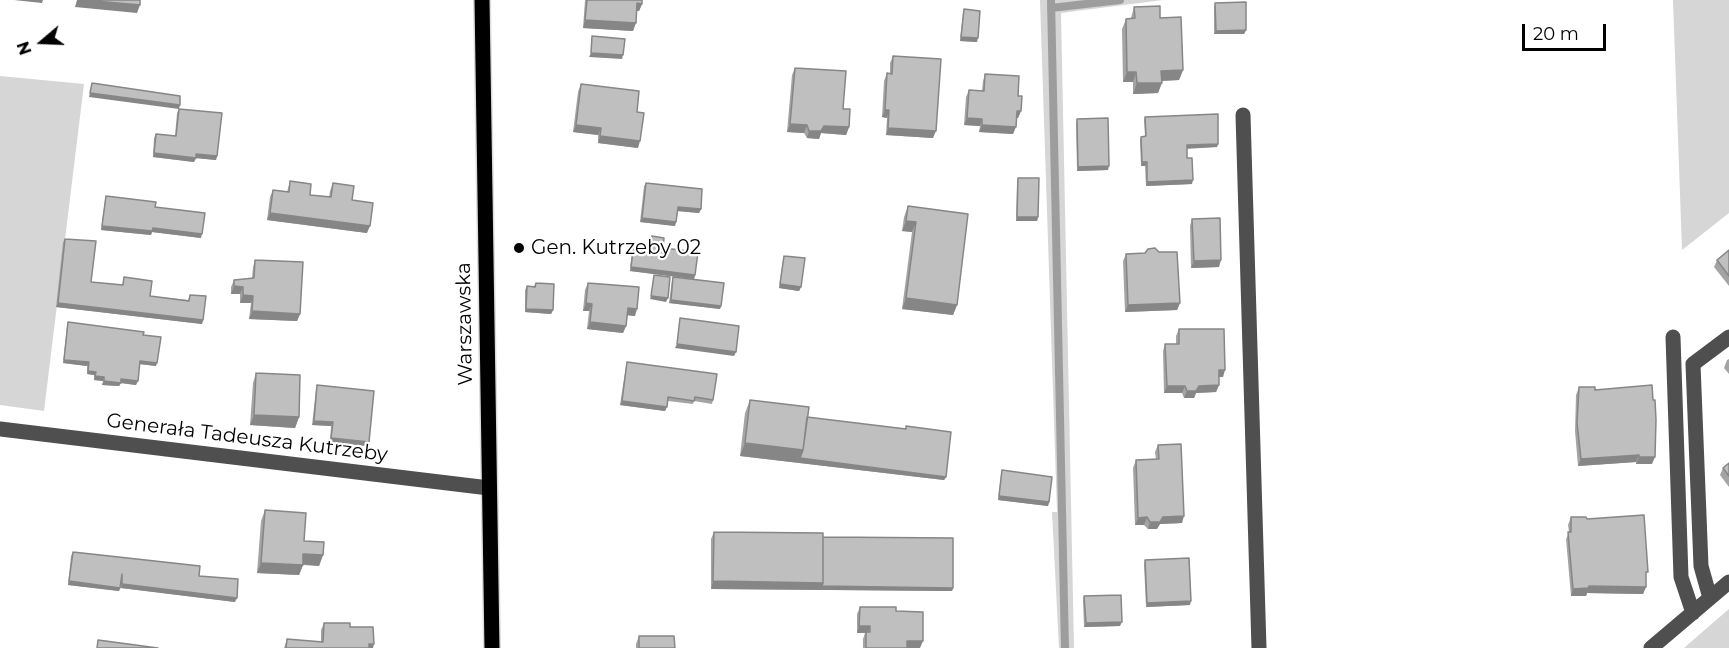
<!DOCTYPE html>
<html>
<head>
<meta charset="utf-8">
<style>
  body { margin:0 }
  #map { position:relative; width:1729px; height:648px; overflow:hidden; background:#fff; font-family:Montserrat,sans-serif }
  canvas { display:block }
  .north { position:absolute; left:12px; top:12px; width:60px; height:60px; -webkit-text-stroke:4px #fff; paint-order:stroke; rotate:251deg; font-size:16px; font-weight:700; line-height:24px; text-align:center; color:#000 }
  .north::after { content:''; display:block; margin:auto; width:21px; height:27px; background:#000; clip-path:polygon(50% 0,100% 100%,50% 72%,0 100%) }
  .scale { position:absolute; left:1522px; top:24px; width:84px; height:27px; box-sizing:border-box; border:3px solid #000; border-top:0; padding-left:8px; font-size:18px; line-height:21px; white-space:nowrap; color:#000; -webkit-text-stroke:4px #fff; paint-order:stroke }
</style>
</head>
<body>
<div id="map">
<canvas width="1729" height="648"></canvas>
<div class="north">N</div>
<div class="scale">20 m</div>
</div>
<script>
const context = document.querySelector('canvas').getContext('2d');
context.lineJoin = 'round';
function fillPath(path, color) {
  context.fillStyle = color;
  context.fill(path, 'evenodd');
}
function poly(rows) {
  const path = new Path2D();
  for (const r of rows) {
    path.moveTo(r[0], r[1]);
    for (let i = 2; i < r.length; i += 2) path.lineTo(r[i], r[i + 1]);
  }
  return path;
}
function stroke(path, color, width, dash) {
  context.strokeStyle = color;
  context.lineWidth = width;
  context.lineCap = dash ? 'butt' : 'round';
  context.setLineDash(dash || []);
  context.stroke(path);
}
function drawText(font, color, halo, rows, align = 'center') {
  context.font = font + ' Montserrat,sans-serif';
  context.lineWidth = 4.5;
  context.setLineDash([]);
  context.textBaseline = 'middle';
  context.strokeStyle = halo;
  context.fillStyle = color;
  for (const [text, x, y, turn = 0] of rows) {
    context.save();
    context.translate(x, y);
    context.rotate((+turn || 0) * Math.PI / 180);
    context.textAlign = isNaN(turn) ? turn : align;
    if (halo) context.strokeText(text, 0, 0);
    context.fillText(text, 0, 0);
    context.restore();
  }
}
fillPath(poly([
  [1040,0,1163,0,1061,13,1074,648,1059,648,1052,512,1057,512],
  [1673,0,1729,0,1729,213,1682,250],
  [0,76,84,84,44,411,0,405],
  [1729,609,1729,648,1684,648,1715,621]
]), '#d6d6d6');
stroke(poly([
  [1051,0,1065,648],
  [1051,8,1120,0]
]), '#9d9d9d', 8);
const major = poly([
  [482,0,492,648]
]);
stroke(major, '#dbdbdb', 18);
stroke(poly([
  [1243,115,1259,648],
  [1673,337,1681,577,1693,613],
  [0,429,489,488],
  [1710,598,1701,566,1693,364,1729,337],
  [1651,648,1729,582]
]), '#4f4f4f', 15);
stroke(major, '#000', 15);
fillPath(poly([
  [585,0,642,0,642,4,639,11,637,11,633,31,583,28],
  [1215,3,1246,30,1244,34,1214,34,1214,7],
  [1134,7,1160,18,1183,70,1179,80,1162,81,1158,93,1133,94,1133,82,1123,82,1122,29,1126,19,1131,18],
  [964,9,977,42,960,41,963,13],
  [893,56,933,138,886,135,887,118,882,117,884,81,887,73,890,73,890,63],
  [795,68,843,109,849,127,846,135,821,133,819,139,807,138,804,133,787,132,792,75],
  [985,74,1018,96,1021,111,1018,118,1016,118,1013,134,979,132,980,126,964,125,966,97,969,90,982,91,983,81],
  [581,84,637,112,638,148,598,143,598,135,573,132,578,92],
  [179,109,217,156,216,160,196,158,194,162,153,157,154,138,156,134,175,136,177,113],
  [1145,117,1218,144,1217,147,1187,148,1187,158,1192,184,1146,186,1145,166,1141,166,1140,140,1141,137,1145,136,1144,120],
  [1077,119,1108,170,1077,171,1076,123],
  [1018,178,1038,217,1037,221,1016,221,1017,182],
  [290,181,310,195,329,197,330,191,333,183,352,200,367,233,267,220,270,197,273,190,287,192],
  [646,183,701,209,699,213,678,211,675,226,640,222,644,186],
  [106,196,155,207,201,238,152,232,151,235,101,230,105,200],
  [908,206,957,305,953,315,902,309,912,232,902,231,904,217],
  [1192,219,1219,267,1191,268,1190,226],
  [652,236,663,248,695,275,694,279,630,271,632,248,634,244,650,246],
  [65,239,91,282,122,285,124,277,150,296,188,300,190,295,203,320,202,324,56,307,63,242],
  [1729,250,1729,286,1714,267,1717,260],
  [1126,254,1180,303,1177,310,1125,312,1123,261],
  [784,256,801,287,799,291,779,288,783,260],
  [255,260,300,314,297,321,249,319,251,303,240,303,240,294,231,294,231,287,234,280,252,278,253,267],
  [673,277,721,306,720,309,669,303,672,280],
  [536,283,553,310,551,314,525,312,525,290,527,286,534,286],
  [588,283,635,316,627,315,626,326,623,333,587,329,589,311,583,311,585,290],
  [68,322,143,335,156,366,140,364,136,385,121,383,119,386,102,385,103,381,94,380,94,375,87,374,87,366,63,363,67,326],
  [1179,329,1223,377,1219,377,1219,385,1216,392,1196,393,1194,398,1184,398,1182,393,1164,393,1163,351,1165,344,1176,344,1176,336],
  [1729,359,1729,374,1724,368,1727,360],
  [627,362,713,400,712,404,694,401,693,404,668,401,665,411,620,405,626,366],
  [256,373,299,417,295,428,250,425,253,383],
  [317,385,369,442,367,446,330,442,331,426,312,425,316,389],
  [1579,387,1595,390,1652,464,1636,464,1636,462,1578,466,1575,431,1576,395],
  [750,400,807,417,946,477,944,480,740,456,745,413],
  [1158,445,1182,523,1160,524,1157,529,1148,529,1144,525,1135,525,1133,468,1136,460,1156,460,1155,452],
  [1729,463,1729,487,1720,475,1723,468],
  [1002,470,1049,502,1048,506,998,500,1001,474],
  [265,510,323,555,319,566,303,565,299,575,257,573,261,521],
  [1571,517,1587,519,1646,579,1646,587,1643,594,1587,593,1586,596,1571,596,1566,539,1569,532,1568,525],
  [714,532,823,537,953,588,952,591,711,589,711,539],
  [73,552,199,576,235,602,121,588,121,585,119,591,68,585,71,556],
  [1145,560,1190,605,1146,607,1144,564],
  [1084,596,1120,626,1084,627,1083,600],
  [860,607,896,611,920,648,863,648,863,639,865,633,857,633,857,614],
  [324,623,350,627,373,648,284,648,287,639,321,642,321,630],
  [639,636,675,648,636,648,636,644]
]), '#a4a4a4');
fillPath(poly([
  [14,0,43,0,42,3],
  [77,0,84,0,140,5,137,13,75,7],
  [637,3,642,4,639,11,635,11],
  [585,20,636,23,633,31,583,28],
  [1246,30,1244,34,1214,34,1216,31],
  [961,37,978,38,977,42,960,41],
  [591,53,623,55,622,59,589,57],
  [1183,70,1179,80,1158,81,1161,71],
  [1127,72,1136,72,1133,82,1123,82],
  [1137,83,1162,83,1158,93,1133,94],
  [90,93,180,105,179,109,89,97],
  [885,110,889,110,887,118,882,117],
  [1017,111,1021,111,1018,118,1014,118],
  [967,118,982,119,980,126,964,125],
  [790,124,807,125,804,133,787,132],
  [576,125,601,128,598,135,573,132],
  [982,125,1016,127,1013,134,979,132],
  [824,126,849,127,846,135,821,133,819,139,807,138,809,131],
  [888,128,936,131,933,138,886,135],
  [600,136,640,141,638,148,598,143],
  [1218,144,1217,147,1185,149,1187,145],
  [154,153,196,158,194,162,153,157],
  [196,154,217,156,216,160,195,158],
  [1142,162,1147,162,1145,166,1141,166],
  [1109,166,1108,170,1077,171,1078,167],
  [1193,180,1192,184,1146,186,1147,182],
  [678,207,701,209,699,213,677,211],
  [270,213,370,226,367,233,267,220],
  [1017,217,1038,217,1037,221,1016,221],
  [642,218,676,222,675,226,640,222],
  [906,221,916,222,912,232,902,231],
  [102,226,153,228,202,234,201,238,152,232,151,235,101,230],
  [1221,260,1219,267,1191,268,1194,261],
  [631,267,695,275,694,279,630,271],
  [780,284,801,287,799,291,779,288],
  [234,286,243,287,240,294,231,294],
  [243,295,253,296,251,303,240,303],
  [651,296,668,298,666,302,650,299],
  [906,298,957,305,953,315,902,309],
  [671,300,721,306,720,309,669,303],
  [58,303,203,320,202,324,56,307],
  [586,303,592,304,589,311,583,311],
  [1180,303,1177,310,1125,312,1128,305],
  [628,308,637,309,635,316,625,315],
  [526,309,553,310,551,314,525,312],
  [252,311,300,314,297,321,249,319],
  [590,322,626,326,623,333,587,329],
  [677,344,736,352,734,356,675,348],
  [64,360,89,362,87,366,63,363],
  [140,361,157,363,156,366,139,364],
  [1219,370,1225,370,1223,377,1216,377],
  [88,371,96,372,94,375,87,374],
  [95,376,104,377,103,381,94,380],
  [121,379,138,381,136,385,121,383,119,386,102,385,104,381],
  [1219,385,1216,392,1196,393,1194,398,1184,398,1187,391,1199,386],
  [1167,386,1185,386,1182,393,1164,393],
  [622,401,667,407,665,411,620,405],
  [254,415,299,417,295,428,250,425],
  [314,421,333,422,331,426,312,425],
  [331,438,369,442,367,446,330,442],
  [745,443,803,450,946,477,944,480,740,456],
  [1639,455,1636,462,1578,466,1581,459],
  [1639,457,1655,457,1652,464,1636,464],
  [999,496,1049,502,1048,506,998,500],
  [1184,516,1182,523,1160,524,1157,529,1148,529,1150,522,1163,517],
  [1147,517,1144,525,1135,525,1138,518],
  [303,554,323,555,319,566,300,564],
  [261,563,303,565,299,575,257,573],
  [69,581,120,588,119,591,68,585],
  [713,581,823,583,953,588,952,591,711,589],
  [122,584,237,598,235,602,121,588],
  [1589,586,1646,587,1643,594,1587,593,1586,596,1571,596,1573,589],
  [1191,601,1190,605,1146,607,1147,603],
  [1122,622,1120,626,1084,627,1086,623],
  [859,626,870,626,868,633,857,633],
  [907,641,923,641,920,648,904,648],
  [369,644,374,644,373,648,368,648]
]), '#868686');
const building = poly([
  [84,0,140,0,140,5,84,0],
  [587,0,642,0,642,4,637,3,636,23,585,20,587,0],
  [1246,2,1246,30,1216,31,1215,3,1246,2],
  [1160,6,1160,18,1181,17,1183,70,1161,71,1162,83,1137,83,1136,72,1127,72,1126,19,1135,18,1134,7,1160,6],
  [964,9,980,11,978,38,961,37,964,9],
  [592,36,625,39,623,55,591,53,592,36],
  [893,56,941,59,936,131,888,128,889,110,885,110,887,73,892,74,893,56],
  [795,68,846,71,843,109,850,109,849,127,824,126,821,131,809,131,807,125,790,124,795,68],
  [985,74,1019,76,1018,96,1022,96,1021,111,1017,111,1016,127,982,125,982,119,967,118,969,90,984,91,985,74],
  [92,83,180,96,180,105,90,93,92,83],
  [581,84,639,91,637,112,644,113,640,141,600,136,601,128,576,125,581,84],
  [179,109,222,113,217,156,196,154,196,158,154,153,156,134,176,136,179,109],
  [1218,114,1218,144,1187,145,1187,158,1192,158,1193,180,1147,182,1147,162,1142,162,1141,137,1146,136,1145,117,1218,114],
  [1108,118,1109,166,1078,167,1077,119,1108,118],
  [1018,178,1039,178,1038,217,1017,217,1018,178],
  [290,181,311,184,310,195,331,197,333,183,354,186,352,200,373,203,370,226,270,213,273,190,289,192,290,181],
  [646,183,702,189,701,209,678,207,676,222,642,218,646,183],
  [106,196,156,202,155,207,205,213,202,234,153,228,152,231,102,226,106,196],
  [908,206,968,214,957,305,906,298,916,222,906,221,908,206],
  [1220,218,1221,260,1194,261,1192,219,1220,218],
  [652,236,664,238,663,248,698,252,695,275,631,267,634,244,651,246,652,236],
  [65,239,96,241,91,282,123,285,124,277,152,281,150,296,189,301,190,295,206,296,203,320,58,303,65,239],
  [1155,248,1159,252,1177,252,1180,303,1128,305,1126,254,1145,253,1148,249,1155,248],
  [1729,250,1729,276,1717,260,1729,250],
  [784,256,805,258,801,287,780,284,784,256],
  [255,260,303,262,300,314,252,311,253,296,243,295,243,287,234,286,234,280,254,278,255,260],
  [654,275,670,277,668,298,651,296,654,275],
  [673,277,724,283,721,306,671,300,673,277],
  [536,283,554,284,553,310,526,309,527,286,535,287,536,283],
  [588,283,639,287,637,309,628,308,626,326,590,322,592,304,586,303,588,283],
  [680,318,739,326,736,352,677,344,680,318],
  [68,322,144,332,143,335,161,337,157,363,140,361,138,381,121,379,121,383,104,381,104,377,95,376,96,372,88,371,89,362,64,360,68,322],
  [1179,329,1224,329,1225,370,1219,370,1219,385,1199,386,1196,391,1187,391,1185,386,1167,386,1165,344,1179,344,1179,329],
  [627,362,717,374,713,400,695,397,694,401,668,397,667,407,622,401,627,362],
  [256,373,300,375,299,417,254,415,256,373],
  [317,385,374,391,369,442,331,438,333,422,314,421,317,385],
  [1652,385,1653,400,1655,400,1656,420,1655,457,1639,457,1639,455,1581,459,1577,423,1579,387,1595,387,1595,390,1652,385],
  [750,400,809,407,803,450,745,443,750,400],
  [807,417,906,429,906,426,951,432,946,477,800,458,803,450,807,417],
  [1181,444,1184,516,1163,517,1160,522,1150,522,1147,517,1138,518,1136,460,1159,459,1158,445,1181,444],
  [1729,463,1729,476,1723,468,1729,463],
  [1002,470,1052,477,1049,502,999,496,1002,470],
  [265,510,306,513,304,541,324,542,323,555,303,554,303,565,261,563,265,510],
  [1644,515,1648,572,1646,572,1646,587,1589,586,1588,588,1573,589,1568,532,1571,532,1571,517,1586,517,1587,519,1644,515],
  [714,532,823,533,823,583,713,581,714,532],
  [823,537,953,538,953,588,822,586,823,583,823,537],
  [73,552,200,566,199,576,238,579,237,598,122,584,122,574,120,588,69,581,73,552],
  [1189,558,1191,601,1147,603,1145,560,1189,558],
  [1121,595,1122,622,1086,623,1084,596,1121,595],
  [860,607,896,607,896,611,923,612,923,641,907,641,907,648,866,648,866,632,870,632,870,626,859,626,860,607],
  [324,623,350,623,350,627,373,627,374,644,369,644,369,648,286,648,287,639,323,642,324,623],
  [639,636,674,636,675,648,639,648,639,636],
  [98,640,158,648,97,648,98,640]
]);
fillPath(building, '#bfbfbf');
stroke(building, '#868686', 1.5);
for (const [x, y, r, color] of [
  [519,248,6,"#000"]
]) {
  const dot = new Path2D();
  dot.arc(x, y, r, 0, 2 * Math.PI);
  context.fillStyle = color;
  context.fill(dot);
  stroke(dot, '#fff', 2);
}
drawText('20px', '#000', '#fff', [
  ["Gen. Kutrzeby 02",531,248]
], 'left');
drawText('20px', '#000', '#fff', [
  ["Warszawska",465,324,-91],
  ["Generała Tadeusza Kutrzeby",247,438,7]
]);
</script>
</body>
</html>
